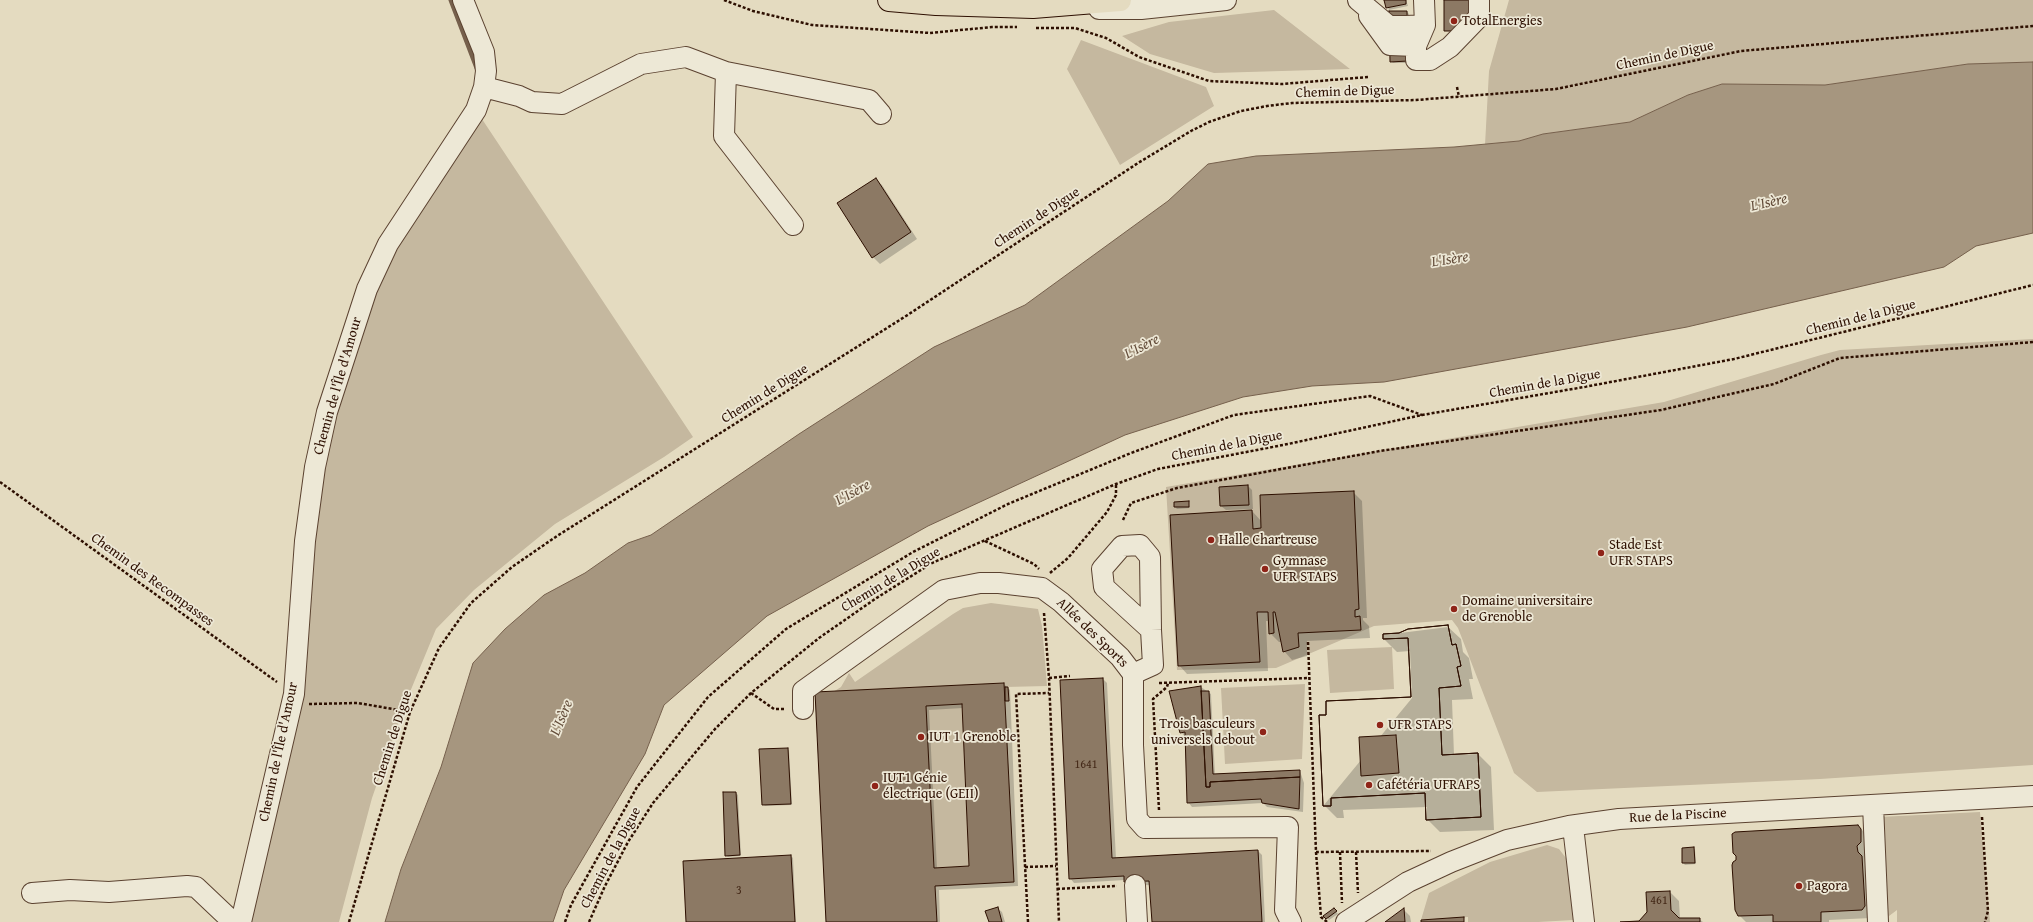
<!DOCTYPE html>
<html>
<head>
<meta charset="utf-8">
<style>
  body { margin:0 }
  canvas { display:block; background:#e4dbc0 }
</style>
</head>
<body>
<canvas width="2033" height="922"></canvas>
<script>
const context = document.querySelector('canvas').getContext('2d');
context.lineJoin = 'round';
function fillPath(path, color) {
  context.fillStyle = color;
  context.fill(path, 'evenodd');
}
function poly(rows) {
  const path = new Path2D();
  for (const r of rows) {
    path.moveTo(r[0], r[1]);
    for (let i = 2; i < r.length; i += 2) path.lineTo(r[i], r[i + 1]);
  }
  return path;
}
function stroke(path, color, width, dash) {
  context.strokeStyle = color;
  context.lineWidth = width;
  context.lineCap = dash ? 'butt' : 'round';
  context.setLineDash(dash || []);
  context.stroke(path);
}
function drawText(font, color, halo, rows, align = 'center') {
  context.font = font + ' "Gentium Book Plus",serif';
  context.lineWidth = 3.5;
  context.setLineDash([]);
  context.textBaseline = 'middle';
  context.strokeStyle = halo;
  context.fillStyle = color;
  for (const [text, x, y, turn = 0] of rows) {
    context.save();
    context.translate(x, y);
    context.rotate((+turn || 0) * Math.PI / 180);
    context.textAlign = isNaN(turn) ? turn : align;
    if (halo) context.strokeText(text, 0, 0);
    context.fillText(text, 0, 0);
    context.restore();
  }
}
fillPath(poly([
  [1509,0,2033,0,2033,62,1968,64,1825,85,1722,84,1688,95,1630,122,1543,134,1519,141,1485,145,1489,71],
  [1274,10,1350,69,1214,73,1150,54,1122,36,1169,22],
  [1081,40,1206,87,1214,106,1120,165,1067,69],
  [476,110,693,437,664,457,555,524,474,590,436,629,405,704,372,798,339,922,247,922,280,755,305,541,367,289],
  [2033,339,2033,765,1820,779,1537,792,1514,773,1458,628,1452,620,1374,626,1276,668,1177,670,1166,487,1664,402,1821,355,1840,350],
  [991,603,1038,609,1042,626,1047,686,1005,687,1004,683,833,692,841,687,849,673,855,682,953,614,963,608],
  [1392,647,1394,689,1330,693,1327,650],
  [1305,684,1302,759,1225,764,1221,688],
  [962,704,969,866,934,868,926,706],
  [1980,812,1990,922,1897,922,1897,910,1885,919,1879,817],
  [1547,845,1559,849,1569,862,1573,920,1538,922,1468,922,1468,917,1421,920,1429,893,1490,862]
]), '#c5b89f');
const water = poly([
  [2033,62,2033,233,1976,246,1944,267,1687,327,1384,382,1312,386,1243,397,1125,435,928,526,767,616,664,705,645,754,564,890,553,922,385,922,401,869,441,767,473,663,505,629,544,595,585,573,628,543,651,535,799,434,934,347,1025,305,1168,201,1208,164,1256,156,1454,147,1519,141,1543,134,1630,122,1688,95,1722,84,1825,85,1968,64,2033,62]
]);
fillPath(water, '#a6967f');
stroke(water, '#76604c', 1);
fillPath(poly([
  [1385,0,1406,0,1408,6,1389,10],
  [1407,12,1409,14,1409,63,1393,63,1391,61],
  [875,179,882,185,917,239,880,264,873,257],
  [1248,486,1252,490,1253,509,1226,510,1221,506],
  [1353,492,1362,501,1367,618,1363,618,1363,620,1369,626,1370,638,1307,641,1307,656,1292,660,1284,651,1282,642,1279,642,1270,633,1269,621,1266,621,1268,671,1187,674,1179,665,1252,511,1262,522],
  [1188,502,1190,508,1177,509,1175,507],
  [1448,627,1461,639,1463,652,1469,658,1473,679,1469,679,1473,699,1452,700,1454,755,1478,754,1491,767,1494,830,1440,832,1427,819,1427,807,1343,810,1344,818,1337,818,1324,805,1412,698,1410,651,1397,652,1384,639,1384,635],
  [1103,679,1107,683,1116,859,1258,851,1262,855,1265,922,1153,922,1151,885,1130,886,1125,880,1074,883,1070,878],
  [1004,684,1010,690,1018,886,939,890,940,922,828,922,816,693],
  [963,708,970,867,937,869,929,710],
  [1201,687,1211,694,1215,775,1300,771,1304,783,1303,812,1267,807,1263,803,1192,807,1188,802,1185,737,1181,732],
  [787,749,789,750,792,805,765,806,763,804],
  [724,793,736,793,738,795,741,856,728,857,726,855],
  [1859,827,1868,836,1871,918,1829,920,1829,922,1746,922,1737,913],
  [1694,848,1695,850,1696,864,1685,865,1683,863],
  [791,856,793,858,796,922,687,922],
  [1670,892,1679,901,1680,919,1699,919,1703,922,1640,922],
  [997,908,1002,912,1005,922,990,922],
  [1404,910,1410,916,1411,922,1388,922],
  [1336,911,1338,914,1329,920,1325,916]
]), '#0003');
stroke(poly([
  [451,0,477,68]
]), '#76604c', 5);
const building = poly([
  [1384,0,1406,0,1406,4,1386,8,1384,0],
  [1444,0,1472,0,1472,11,1457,31,1444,31,1444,0],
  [1389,11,1407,11,1408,61,1390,62,1389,11],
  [876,178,911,232,872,258,837,203,876,178],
  [1248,485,1249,505,1220,506,1219,487,1248,485],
  [1354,491,1359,609,1355,610,1355,617,1360,616,1361,630,1298,633,1299,647,1283,652,1275,612,1273,612,1274,633,1269,634,1268,612,1257,612,1260,662,1178,666,1170,515,1252,510,1253,529,1261,528,1260,495,1354,491],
  [1189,501,1189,507,1174,507,1174,502,1189,501],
  [1448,625,1452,645,1456,644,1461,666,1457,667,1461,686,1439,688,1442,755,1478,753,1481,817,1426,820,1425,793,1331,798,1331,806,1323,806,1319,715,1326,715,1326,701,1411,697,1408,638,1383,639,1383,634,1399,633,1408,629,1448,625],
  [1396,735,1399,773,1361,776,1359,737,1396,735],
  [1448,625,1452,645,1456,644,1461,666,1457,667,1461,686,1439,688,1442,755,1478,753,1481,817,1426,820,1425,793,1331,798,1331,806,1323,806,1319,715,1326,715,1326,701,1411,697,1408,638,1383,639,1383,634,1399,633,1408,629,1448,625],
  [1103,678,1112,858,1258,850,1262,922,1152,922,1149,881,1124,882,1124,876,1069,879,1060,680,1103,678],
  [1004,683,1014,882,935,886,937,922,826,922,815,692,1004,683],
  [962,704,969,866,934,868,926,706,962,704],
  [1201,686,1206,787,1210,787,1210,782,1300,777,1299,809,1262,803,1261,799,1187,803,1185,732,1180,733,1169,691,1201,686],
  [1005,687,1008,687,1009,701,1005,701,1005,687],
  [1201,691,1209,691,1213,774,1300,770,1300,777,1210,782,1210,787,1206,787,1201,691],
  [788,748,791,804,762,805,759,749,788,748],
  [723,792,736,792,740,855,725,856,723,792],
  [1858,825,1861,829,1861,842,1857,846,1858,852,1862,856,1865,906,1862,910,1821,912,1821,922,1773,922,1773,915,1738,916,1735,910,1732,865,1733,862,1736,860,1736,856,1733,853,1732,834,1735,832,1858,825],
  [1694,847,1695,863,1682,863,1682,848,1694,847],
  [791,855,795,922,686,922,683,861,791,855],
  [1670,891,1671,910,1679,918,1700,918,1700,922,1620,922,1639,921,1647,912,1646,892,1670,891],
  [998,907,1002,922,989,922,985,911,998,907],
  [1334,908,1337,911,1326,919,1323,916,1334,908],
  [1404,908,1405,922,1385,922,1404,908],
  [1464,917,1464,922,1421,922,1421,920,1464,917]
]);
fillPath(building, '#8c7964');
stroke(building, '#2d0f00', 1);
const minor = poly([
  [1358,0,1389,26,1407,26,1425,25,1424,0],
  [1099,9,1141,9,1226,0],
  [1369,16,1390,45,1416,46],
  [1425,25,1416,46,1416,60,1430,60,1450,47,1479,17,1479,0],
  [726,72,869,100,881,114],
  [484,87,519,96,532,102,562,104,641,64,686,57,726,72,724,136,793,225],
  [1133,674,1153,665,1151,630,1150,557,1140,545,1122,546,1102,569,1104,587,1151,630],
  [803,709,803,691,944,590,980,583,999,583,1042,588,1061,602,1120,657,1133,674,1133,745,1137,819,1145,828,1288,827,1285,910,1291,922],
  [1873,805,1878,922],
  [1569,826,1574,835,1584,922],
  [1135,885,1137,922],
  [32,893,70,890,109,892,187,886,196,887,233,922],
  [241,922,294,694,305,541,315,467,327,412,367,289,388,244,476,110,484,87,486,71,484,52,463,0],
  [1346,922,1408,882,1451,862,1507,840,1569,826,1619,819,2033,796]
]);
const highway = poly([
  [889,0,936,4,1033,7,1120,0]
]);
stroke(minor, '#5b4230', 22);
stroke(highway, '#2d0f00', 24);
stroke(poly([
  [724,0,753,11,812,25,930,33,992,27,1017,27],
  [1036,28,1075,28,1106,38,1139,57,1209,81,1282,84,1368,77],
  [1457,87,1459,97],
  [0,482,277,682],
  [1123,520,1131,503,1177,488,1380,451,1661,410,1774,384,1840,358,2033,342],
  [985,541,1034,564,1039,569],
  [1050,573,1068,558,1107,512,1116,495,1116,484],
  [1044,613,1049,678,1059,922],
  [1308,642,1316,852,1431,851],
  [1049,678,1070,676],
  [1159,683,1309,678],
  [751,693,774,709,785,709],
  [309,704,358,703,410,712],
  [1159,810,1153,699,1167,687,1168,683],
  [1982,817,1988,911,1985,922],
  [1316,852,1321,917,1327,922],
  [1340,852,1342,903],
  [1356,852,1358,893],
  [1025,867,1056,866],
  [1057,889,1117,886],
  [349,922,410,712,439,648,471,603,512,567,557,536,906,316,1138,163,1191,131,1209,122,1241,111,1267,106,1292,103,1416,100,1556,89,1741,51,2033,26],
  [565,922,571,905,637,787,708,697,786,629,913,552,1008,504,1131,453,1234,415,1370,396,1422,415],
  [589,922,605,886,628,842,653,803,715,729,751,693,819,638,875,599,932,563,1116,484,1158,469,1288,444,1422,415,1584,387,1734,359,2033,285],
  [1028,922,1016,694,1049,693]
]), '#2d0f00', 2.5, [3, 2]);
stroke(minor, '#ede8d6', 20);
stroke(highway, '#e4dbc0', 22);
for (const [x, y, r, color] of [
  [1454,21,4,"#8f2418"],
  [1211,540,4,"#8f2418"],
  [1601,553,4,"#8f2418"],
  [1265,569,4,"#8f2418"],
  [1454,609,4,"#8f2418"],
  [1380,725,4,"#8f2418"],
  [1263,732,4,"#8f2418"],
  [921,737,4,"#8f2418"],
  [1369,785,4,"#8f2418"],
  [875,786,4,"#8f2418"],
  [1799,886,4,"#8f2418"]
]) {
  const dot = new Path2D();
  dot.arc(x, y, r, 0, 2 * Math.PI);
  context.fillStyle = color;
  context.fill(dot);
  stroke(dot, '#ede8d6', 1.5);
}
drawText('12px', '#452a19', null, [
  ["1641",1086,765],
  ["3",739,891],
  ["461",1659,901]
]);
drawText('14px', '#2d0f00', '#ede8d6', [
  ["TotalEnergies",1462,21],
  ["Halle Chartreuse",1219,540],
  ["Stade Est",1609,545],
  ["UFR STAPS",1609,561],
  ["Gymnase",1273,561],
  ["UFR STAPS",1273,577],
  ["Domaine universitaire",1462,601],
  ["de Grenoble",1462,617],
  ["Trois basculeurs",1255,724,"right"],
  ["universels debout",1255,740,"right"],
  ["UFR STAPS",1388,725],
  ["IUT 1 Grenoble",929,737],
  ["IUT1 Génie",883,778],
  ["électrique (GEII)",883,794],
  ["Cafétéria UFRAPS",1377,785],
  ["Pagora",1807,886]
], 'left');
drawText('14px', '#2d0f00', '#ede8d6', [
  ["Chemin de Digue",1665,56,-12],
  ["Chemin de Digue",1345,92,-2],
  ["Chemin de Digue",1037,218,-33],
  ["Chemin de la Digue",1861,318,-14],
  ["Chemin de la Digue",1545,384,-10],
  ["Chemin de l'Île d'Amour",338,386,-74],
  ["Chemin de Digue",765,394,-32],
  ["Chemin de la Digue",1227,446,-11],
  ["Chemin des Recompasses",152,580,36],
  ["Chemin de la Digue",891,580,-31],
  ["Allée des Sports",1092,633,44],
  ["Chemin de Digue",393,738,-72],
  ["Chemin de l'Île d'Amour",279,752,-78],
  ["Rue de la Piscine",1678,816,-3],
  ["Chemin de la Digue",611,858,-62]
]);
drawText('italic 15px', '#634c39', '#ede8d6', [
  ["L'Isère",1769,203,-13],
  ["L'Isère",1450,260,-9],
  ["L'Isère",1142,347,-27],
  ["L'Isère",853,493,-29],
  ["L'Isère",562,718,-68]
]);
</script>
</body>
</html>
